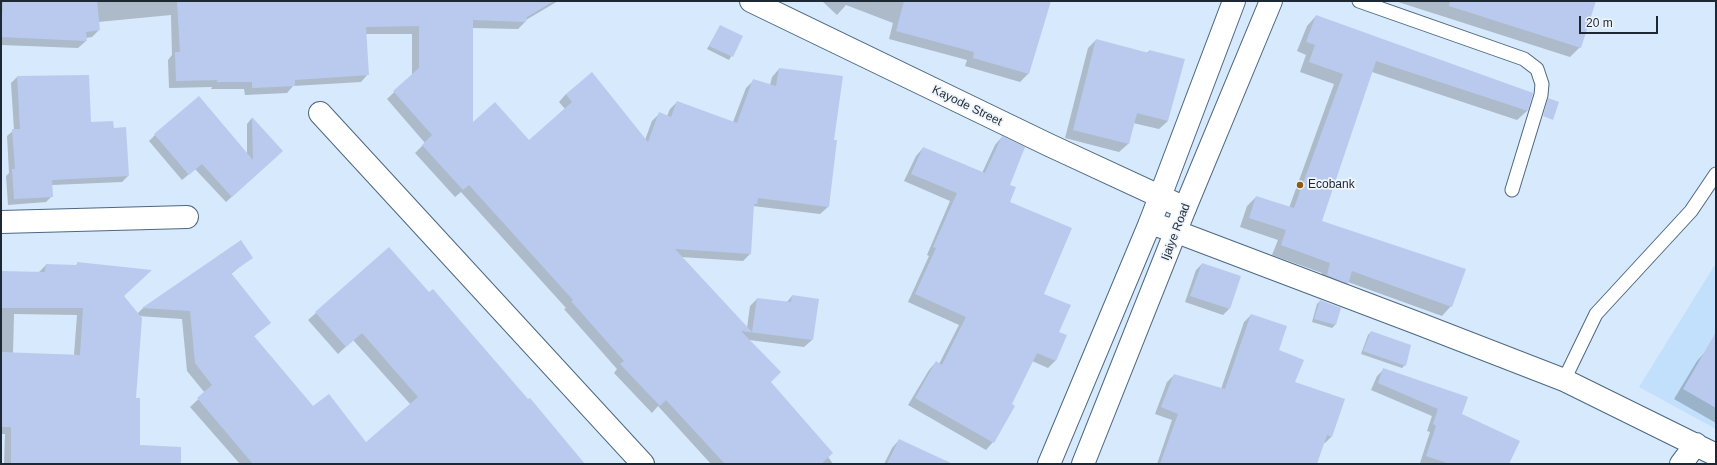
<!DOCTYPE html>
<html>
<head>
<meta charset="utf-8">
<style>
  body { margin:0 }
  #map { position:relative; width:1717px; height:465px; overflow:hidden; background:#d7e9fc; font-family:Helvetica,sans-serif }
  canvas { display:block }
  .frame { position:absolute; inset:0; border:2px solid #1c2833; pointer-events:none }
  .scale { position:absolute; left:1579px; top:16px; width:79px; height:18px; box-sizing:border-box; border:2px solid #1c2833; border-top:0; padding-left:5px; font-size:12px; line-height:14px; white-space:nowrap; color:#1c2833; -webkit-text-stroke:3px #eff5fb; paint-order:stroke }
</style>
</head>
<body>
<div id="map">
<canvas width="1717" height="465"></canvas>
<div class="frame"></div>
<div class="scale">20 m</div>
</div>
<script>
const context = document.querySelector('canvas').getContext('2d');
context.lineJoin = 'round';
function fillPath(path, color) {
  context.fillStyle = color;
  context.fill(path, 'evenodd');
}
function poly(rows) {
  const path = new Path2D();
  for (const r of rows) {
    path.moveTo(r[0], r[1]);
    for (let i = 2; i < r.length; i += 2) path.lineTo(r[i], r[i + 1]);
  }
  return path;
}
function stroke(path, color, width, dash) {
  context.strokeStyle = color;
  context.lineWidth = width;
  context.lineCap = dash ? 'butt' : 'round';
  context.setLineDash(dash || []);
  context.stroke(path);
}
function drawText(font, color, halo, rows, align = 'center') {
  context.font = font + ' Helvetica,sans-serif';
  context.lineWidth = 3.5;
  context.setLineDash([]);
  context.textBaseline = 'middle';
  context.strokeStyle = halo;
  context.fillStyle = color;
  for (const [text, x, y, turn = 0] of rows) {
    context.save();
    context.translate(x, y);
    context.rotate((+turn || 0) * Math.PI / 180);
    context.textAlign = isNaN(turn) ? turn : align;
    if (halo) context.strokeText(text, 0, 0);
    context.fillText(text, 0, 0);
    context.restore();
  }
}
fillPath(poly([
  [1716,263,1716,429,1639,387]
]), '#c2e0fc');
fillPath(poly([
  [1,1,558,1,526,20,525,22,518,29,472,28,472,124,529,141,565,109,559,102,566,94,645,140,652,121,660,113,667,116,670,109,677,102,733,122,746,88,753,81,770,85,772,77,779,69,833,140,828,207,820,214,753,206,750,254,743,261,681,257,747,328,750,306,757,299,786,303,792,296,812,340,804,347,749,340,770,382,800,417,833,464,711,464,658,406,652,413,614,373,617,369,564,309,566,308,461,192,455,197,415,153,425,143,387,99,412,75,412,34,365,34,368,74,361,82,293,86,287,93,245,95,244,89,211,89,212,87,169,88,168,60,172,55,171,15,98,22,99,30,92,37,86,38,86,41,78,48,1,45],
  [822,1,1050,1,1028,74,1020,82,965,66,967,60,889,39,893,23,846,5,837,15],
  [1395,1,1595,1,1580,47,1570,57],
  [1316,16,1532,93,1527,111,1517,120,1372,72,1321,222,1451,306,1442,316,1348,282,1338,292,1318,285,1322,273,1272,255,1278,240,1240,227,1247,206,1256,197,1289,208,1334,84,1300,72,1306,55,1297,51,1307,26],
  [720,26,742,37,729,60,707,49],
  [1096,40,1147,53,1149,51,1168,121,1159,129,1133,123,1128,144,1119,152,1065,138,1088,48],
  [17,77,90,123,113,129,128,176,122,182,52,185,52,196,46,202,8,205,6,176,9,173,7,136,14,130,11,83],
  [252,118,276,157,226,202,195,169,182,180,149,141,155,135,247,155,247,124],
  [1002,137,1008,185,1008,203,1058,333,1066,336,1055,361,1048,368,1032,361,993,442,986,450,908,405,929,370,936,362,939,364,959,325,908,302,929,256,927,255,950,201,904,181,916,156,923,148,982,173,995,145],
  [241,242,252,257,231,274,270,322,253,337,313,407,366,444,411,405,353,340,338,354,308,320,389,249,584,464,240,464,190,407,205,393,187,371,182,319,138,316,135,399,139,446,161,464,4,464,5,434,1,434,1,272,39,272,46,265,75,266,78,263,123,296,137,314,142,309],
  [14,314,77,315,74,355,13,354],
  [1202,264,1229,309,1223,315,1185,302,1196,270],
  [1320,301,1340,308,1335,325,1332,328,1312,322,1317,304],
  [1251,315,1277,351,1294,383,1332,436,1325,443,1323,442,1316,464,1157,464,1172,420,1155,414,1167,382,1174,375,1221,389,1244,322],
  [1371,332,1405,365,1402,368,1361,354,1368,335],
  [1706,351,1716,357,1716,423,1674,399,1697,361],
  [1384,369,1461,414,1508,464,1424,464,1420,463,1430,432,1427,431,1432,416,1371,390,1377,376],
  [899,440,942,464,884,464,892,448]
]), '#0003');
fillPath(poly([
  [3,1,97,1,100,30,86,32,87,41,1,37],
  [177,1,554,1,527,17,526,22,473,20,473,122,495,102,529,140,572,102,566,94,592,72,648,142,659,112,671,117,677,101,737,123,753,79,776,86,779,68,843,76,834,140,837,140,829,207,758,198,757,204,754,204,751,254,675,249,752,332,757,298,791,302,792,295,819,299,813,340,741,331,781,372,771,382,833,453,821,464,725,464,666,400,660,406,620,364,624,361,571,301,573,300,469,185,463,190,422,145,432,135,393,91,419,68,419,26,366,27,369,75,295,80,295,86,252,88,252,82,216,82,218,80,176,81,175,52,180,52],
  [904,1,1051,1,1029,74,973,58,974,52,896,31],
  [1450,1,1596,1,1581,48,1449,6],
  [1316,15,1533,93,1528,111,1376,61,1322,221,1466,269,1452,307,1352,271,1348,284,1327,275,1330,263,1281,245,1286,230,1249,218,1256,196,1294,208,1343,74,1309,62,1315,45,1306,42],
  [720,25,743,36,733,57,709,46],
  [1096,39,1149,53,1149,50,1185,59,1168,121,1137,113,1129,144,1073,130],
  [89,75,91,122,113,121,114,128,126,127,129,176,52,180,53,197,14,199,12,169,15,169,12,129,20,129,17,76],
  [199,96,253,160,252,117,283,151,232,197,202,164,189,175,154,134],
  [1548,98,1559,102,1553,120,1543,116],
  [1002,136,1025,147,1010,185,1016,187,1010,202,1072,228,1044,294,1071,305,1059,332,1067,335,1056,361,1037,353,1012,404,1015,406,994,443,915,398,936,361,942,365,966,317,915,294,936,248,933,247,957,193,911,174,923,147,985,173],
  [241,240,253,258,231,273,271,323,254,336,313,406,329,394,366,442,418,397,362,333,346,347,315,312,389,247,429,292,433,289,528,399,530,398,585,464,253,464,197,398,212,385,195,363,190,311,142,308],
  [77,262,152,270,124,296,142,318,136,398,140,398,140,445,181,447,181,464,11,464,11,427,1,427,1,352,80,355,83,308,1,308,1,271,45,272,46,264,77,265],
  [1202,263,1241,276,1230,309,1190,296],
  [1320,300,1341,308,1336,325,1314,319],
  [1251,314,1287,326,1279,350,1304,360,1295,382,1345,399,1332,437,1327,435,1317,464,1160,464,1178,414,1161,407,1174,374,1225,389],
  [1371,331,1411,345,1406,366,1363,351],
  [1716,332,1716,408,1683,389],
  [1383,368,1468,397,1462,414,1520,441,1509,464,1450,464,1426,456,1436,426,1433,424,1438,409,1378,383],
  [899,439,953,464,887,464]
]), '#bacaee');
const lane = poly([
  [1359,1,1524,59,1537,69,1542,84,1541,95,1512,190],
  [1564,380,1596,314,1691,211,1716,174]
]);
const street = poly([
  [751,1,1049,145,1185,208],
  [320,113,643,464],
  [1,222,187,217],
  [1150,223,1177,232,1417,323,1564,380,1716,455],
  [1681,464,1696,444]
]);
const secondary = poly([
  [1049,464,1150,223,1234,1],
  [1083,464,1185,208,1271,1]
]);
stroke(lane, '#4c6882', 15);
stroke(street, '#4c6882', 24);
stroke(secondary, '#4c6882', 24);
stroke(lane, '#fff', 13);
stroke(street, '#fff', 22);
stroke(secondary, '#fff', 22);
for (const [x, y, r, color] of [
  [1300,185,4,"#90590f"]
]) {
  const dot = new Path2D();
  dot.arc(x, y, r, 0, 2 * Math.PI);
  context.fillStyle = color;
  context.fill(dot);
  stroke(dot, '#eff5fb', 1.5);
}
drawText('12px', '#1c2833', '#eff5fb', [
  ["Kayode Street",967,106,26],
  ["Ijaiye Road",1176,232,-69]
]);
drawText('12px', '#1c2833', '#eff5fb', [
  ["Ecobank",1308,185]
], 'left');
</script>
</body>
</html>
